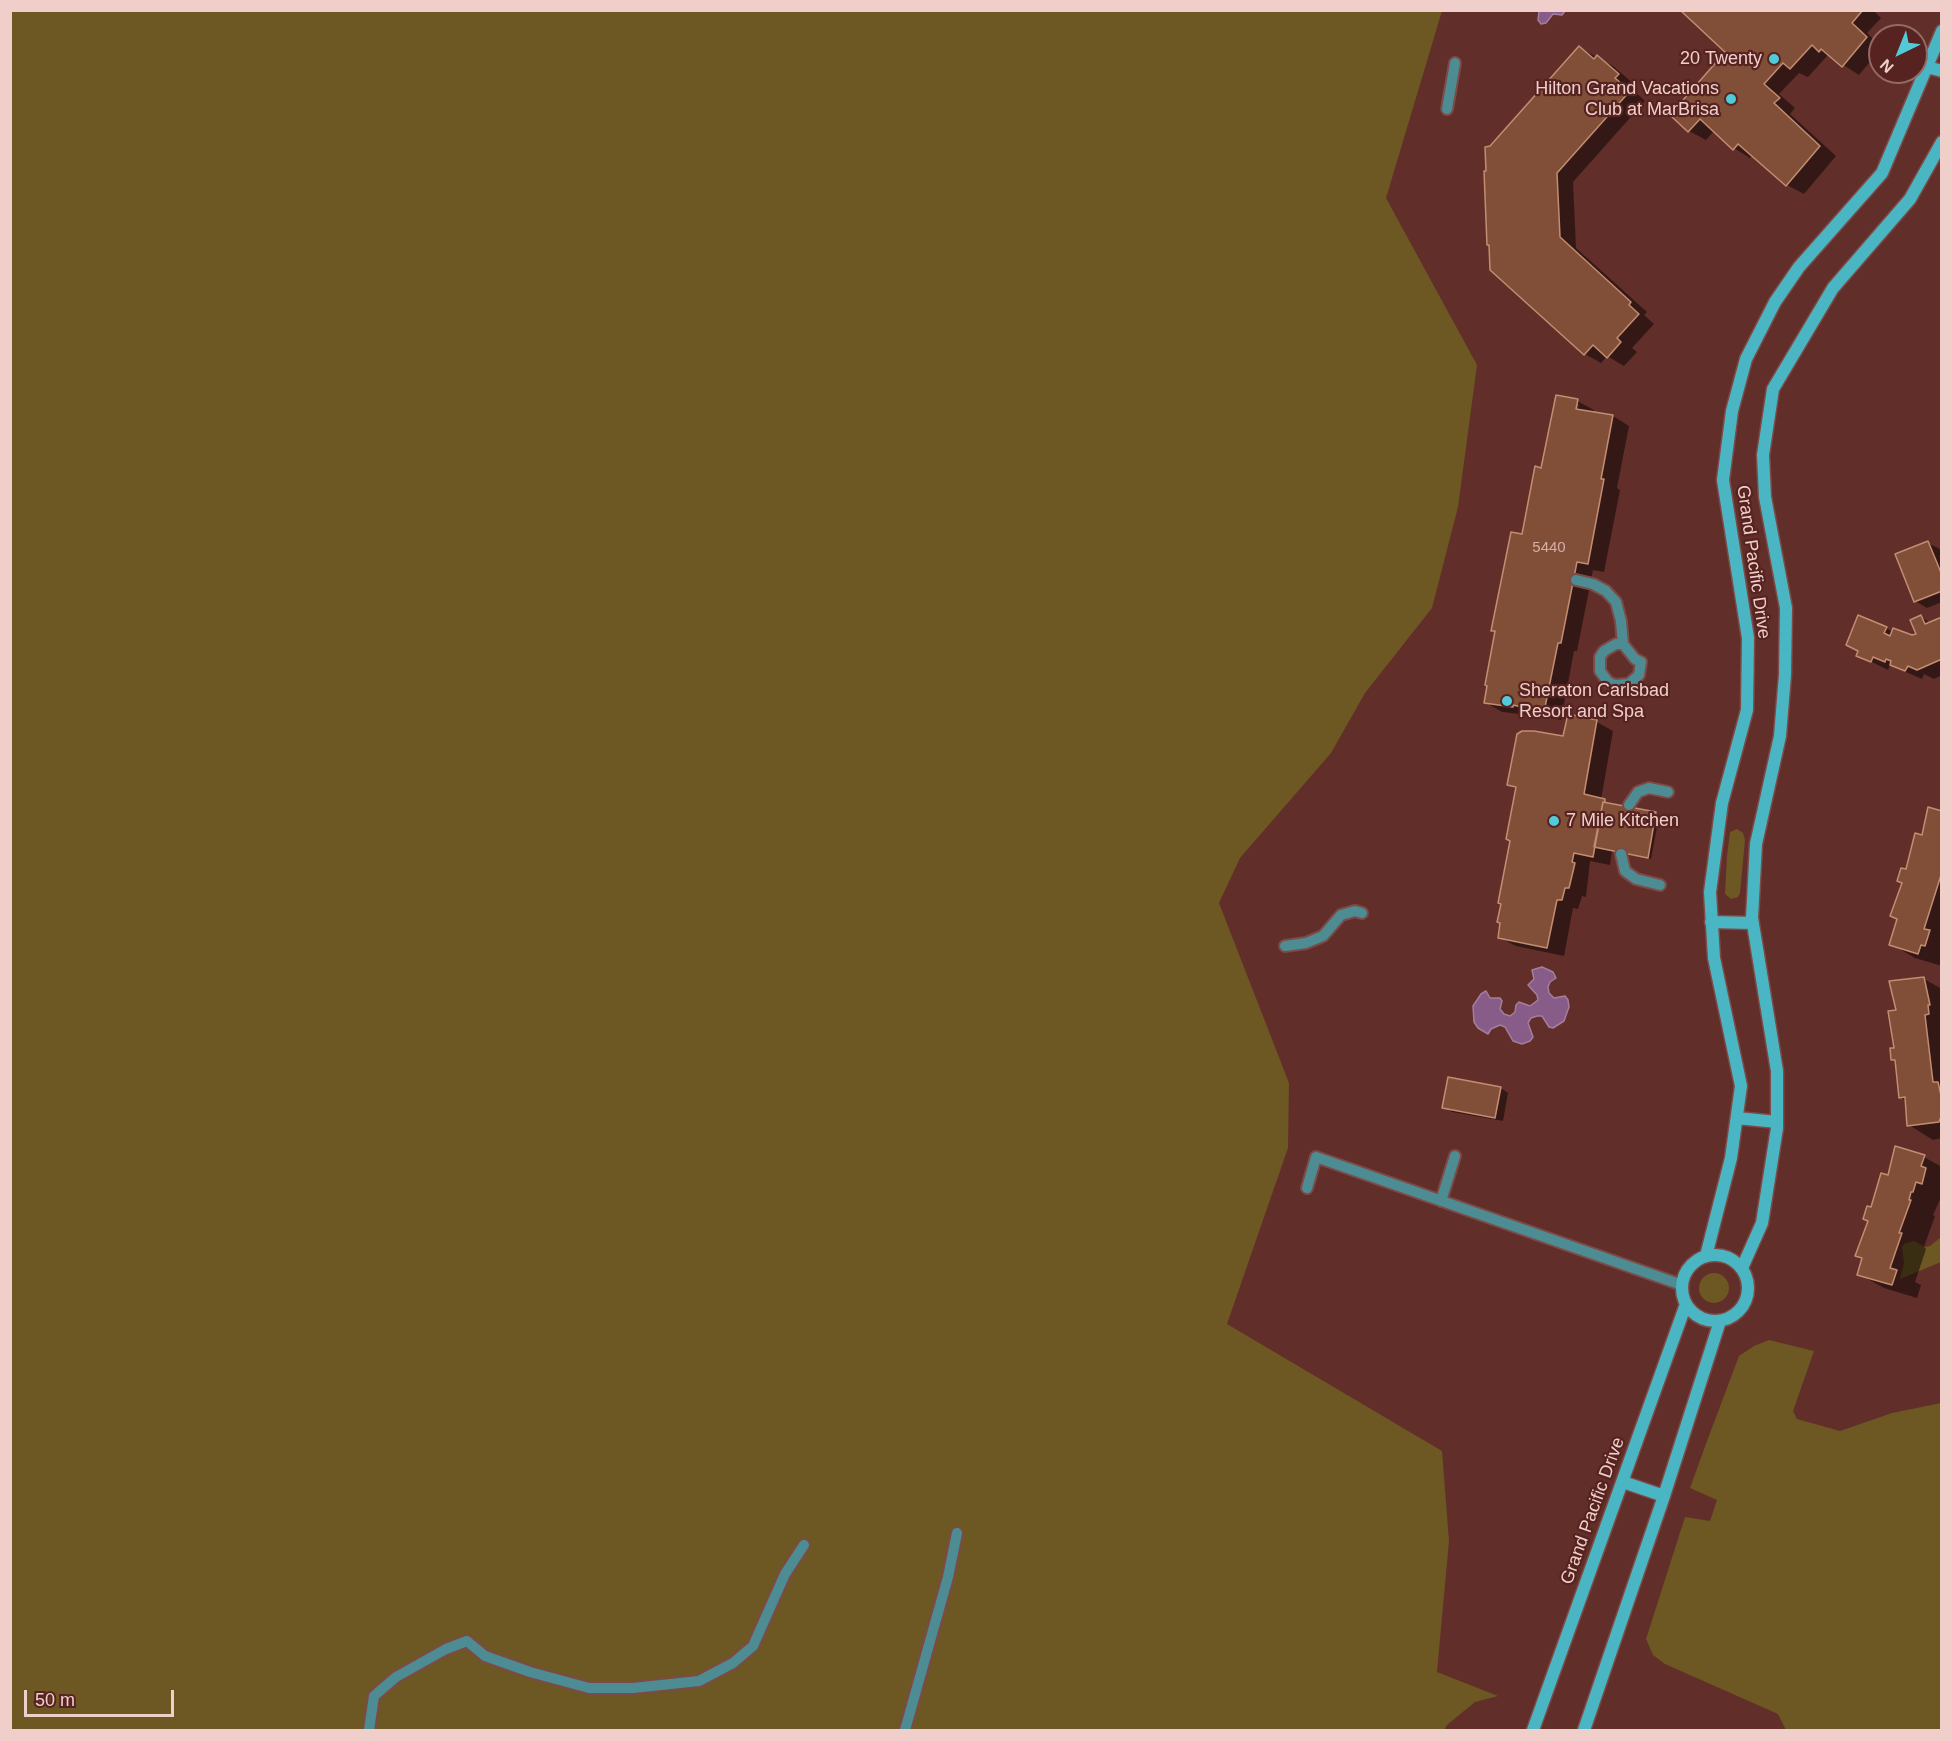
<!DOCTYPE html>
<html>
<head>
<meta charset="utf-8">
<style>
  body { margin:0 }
  #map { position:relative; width:1952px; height:1741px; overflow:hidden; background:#622e2a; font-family:Helvetica,sans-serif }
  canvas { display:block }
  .frame { position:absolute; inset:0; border:12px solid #f0cfcb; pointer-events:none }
  .north { position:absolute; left:1868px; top:24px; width:60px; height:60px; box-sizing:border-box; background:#562320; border:2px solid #946864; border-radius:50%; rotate:223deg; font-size:16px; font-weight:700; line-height:24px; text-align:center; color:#f0cfcb }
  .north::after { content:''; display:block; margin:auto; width:21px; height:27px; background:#52cbd9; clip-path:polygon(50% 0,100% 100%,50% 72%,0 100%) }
  .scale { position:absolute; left:24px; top:1690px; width:150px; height:27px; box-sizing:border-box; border:3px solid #f0cfcb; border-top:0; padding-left:8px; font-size:18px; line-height:21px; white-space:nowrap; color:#f0cfcb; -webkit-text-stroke:4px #562320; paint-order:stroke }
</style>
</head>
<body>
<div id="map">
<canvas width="1952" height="1741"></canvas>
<div class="frame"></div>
<div class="north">N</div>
<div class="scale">50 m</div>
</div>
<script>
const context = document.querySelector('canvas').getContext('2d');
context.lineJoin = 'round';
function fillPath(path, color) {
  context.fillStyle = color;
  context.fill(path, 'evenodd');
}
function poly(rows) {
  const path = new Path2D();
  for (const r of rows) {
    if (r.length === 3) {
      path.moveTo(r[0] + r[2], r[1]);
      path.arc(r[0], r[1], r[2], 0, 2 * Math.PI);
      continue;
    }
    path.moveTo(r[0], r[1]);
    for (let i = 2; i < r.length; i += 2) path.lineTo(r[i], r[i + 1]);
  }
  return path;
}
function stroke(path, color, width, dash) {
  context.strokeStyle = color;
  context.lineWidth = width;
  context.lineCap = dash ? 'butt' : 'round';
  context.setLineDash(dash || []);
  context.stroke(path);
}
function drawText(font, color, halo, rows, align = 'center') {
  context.font = font + ' Helvetica,sans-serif';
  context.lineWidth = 4.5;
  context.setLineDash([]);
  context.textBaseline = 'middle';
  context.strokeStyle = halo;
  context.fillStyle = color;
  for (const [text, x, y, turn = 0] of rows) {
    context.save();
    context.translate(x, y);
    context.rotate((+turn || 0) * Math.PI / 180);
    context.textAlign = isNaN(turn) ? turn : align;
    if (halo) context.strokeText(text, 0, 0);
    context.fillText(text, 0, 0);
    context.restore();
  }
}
fillPath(poly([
  [11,11,1442,11,1386,198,1477,365,1458,507,1432,608,1365,693,1331,753,1240,858,1219,903,1289,1083,1288,1148,1227,1324,1442,1451,1449,1541,1437,1672,1498,1696,1475,1702,1447,1725,1444,1730,11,1730],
  [1737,829,1743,833,1745,840,1740,893,1738,897,1731,899,1725,894,1727,856,1730,832],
  [1941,1237,1941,1262,1900,1279,1904,1263,1902,1247,1904,1244,1914,1241,1925,1247,1930,1246],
  [1714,1288,15],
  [1769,1340,1814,1351,1793,1411,1797,1419,1840,1431,1892,1413,1941,1403,1941,1730,1786,1730,1778,1714,1665,1664,1653,1655,1646,1639,1685,1517,1710,1521,1717,1500,1690,1488,1707,1441,1739,1356,1754,1346]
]), '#6d5723');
const water = poly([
  [1539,11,1539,10,1565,11,1562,15,1553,14,1546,23,1541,24,1538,20,1539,11],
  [1542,967,1553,972,1556,978,1550,982,1548,987,1549,993,1554,998,1565,996,1568,1000,1569,1007,1564,1021,1553,1028,1549,1027,1542,1016,1537,1016,1531,1018,1528,1023,1533,1037,1530,1041,1522,1044,1513,1041,1505,1027,1500,1025,1491,1029,1488,1034,1478,1028,1474,1022,1473,1006,1481,994,1486,991,1490,998,1500,998,1502,1001,1500,1009,1504,1014,1510,1016,1515,1012,1516,1005,1519,1002,1530,1006,1538,1000,1537,995,1528,985,1534,979,1532,970,1542,967]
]);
fillPath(water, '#875c88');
stroke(water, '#a67e9c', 1.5);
fillPath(poly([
  [1682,10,1873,10,1881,18,1867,33,1880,45,1880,50,1859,75,1828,55,1808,77,1799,73,1779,94,1795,108,1790,114,1836,156,1804,194,1787,185,1753,155,1750,158,1734,148,1715,130,1706,140,1689,131,1673,116,1729,53],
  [1580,48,1613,66,1634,84,1631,88,1645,101,1573,182,1576,248,1647,312,1644,315,1654,324,1632,348,1637,352,1624,366,1607,356,1601,363,1585,354,1488,172,1490,148],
  [1557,397,1577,401,1594,410,1593,413,1613,416,1629,426,1617,488,1620,490,1604,572,1593,570,1577,651,1574,651,1561,720,1529,714,1529,715,1502,712,1485,702,1488,686,1486,685,1496,632,1493,630,1512,533,1523,536,1536,468,1542,470],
  [1576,404,1579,404,1576,417,1573,416],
  [1928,543,1940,549,1942,554,1942,602,1927,608,1915,601],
  [1921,617,1931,623,1942,618,1942,675,1934,679,1924,674,1922,679,1890,665,1888,670,1858,655,1886,628,1893,632,1912,637,1918,634],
  [1569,716,1597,722,1613,731,1601,800,1613,805,1659,816,1651,859,1612,851,1610,865,1590,861,1586,897,1582,896,1578,909,1573,908,1564,956,1516,946,1499,937,1517,789,1509,784,1565,738],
  [1942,813,1942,966,1915,958,1891,944,1898,919,1907,871,1924,837],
  [1924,979,1942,989,1942,1138,1933,1140,1909,1125,1907,1101,1900,1097,1897,1062,1893,1060,1896,1049,1897,1011],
  [1449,1078,1501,1088,1508,1093,1503,1121,1452,1112,1444,1107],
  [1924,1157,1942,1167,1942,1195,1933,1215,1935,1216,1924,1247,1926,1249,1915,1282,1921,1285,1917,1298,1884,1288,1859,1274,1863,1259,1857,1255,1873,1209,1889,1177]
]), '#0007');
const building = poly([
  [1680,10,1863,10,1852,23,1867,37,1842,67,1821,49,1819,52,1812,45,1790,69,1783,63,1764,84,1780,98,1774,103,1820,146,1786,186,1738,144,1733,150,1700,119,1688,132,1671,116,1684,102,1683,100,1719,59,1721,60,1727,54,1680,10],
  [1579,46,1594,59,1597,55,1619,74,1615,78,1630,91,1557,173,1560,237,1631,302,1629,305,1639,314,1617,338,1621,342,1607,358,1593,345,1584,355,1490,270,1489,245,1487,245,1484,171,1486,171,1485,147,1490,146,1579,46],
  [1556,395,1578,399,1576,409,1613,415,1601,479,1604,479,1588,564,1577,562,1561,643,1558,643,1544,712,1513,705,1513,707,1484,703,1487,686,1485,685,1495,631,1491,631,1511,532,1522,534,1535,466,1541,468,1556,395],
  [1928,541,1942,575,1942,591,1914,602,1895,554,1928,541],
  [1858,615,1887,627,1884,633,1890,636,1893,628,1912,635,1916,634,1910,620,1921,615,1925,624,1942,617,1942,659,1917,670,1908,666,1905,671,1890,665,1891,661,1886,659,1885,662,1873,657,1871,662,1856,656,1858,651,1846,645,1858,615],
  [1568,714,1597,720,1584,794,1605,799,1605,802,1603,802,1593,857,1574,853,1572,862,1575,863,1569,888,1565,888,1562,900,1557,900,1547,948,1498,938,1500,923,1497,922,1501,904,1498,903,1510,841,1506,839,1516,787,1507,785,1517,734,1522,731,1534,731,1563,736,1568,714],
  [1603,802,1656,812,1648,858,1594,847,1603,802],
  [1928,807,1942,811,1942,872,1924,929,1930,930,1925,946,1921,945,1918,954,1889,945,1897,919,1890,916,1902,883,1897,881,1901,868,1906,869,1915,833,1922,835,1928,807],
  [1924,977,1930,1005,1928,1005,1929,1014,1925,1015,1933,1082,1938,1082,1942,1100,1942,1114,1939,1122,1907,1126,1905,1097,1899,1098,1895,1060,1891,1060,1890,1048,1894,1048,1888,1011,1896,1010,1889,981,1924,977],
  [1448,1077,1501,1087,1495,1118,1442,1108,1448,1077],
  [1895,1146,1925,1155,1921,1166,1926,1168,1922,1184,1916,1182,1913,1192,1911,1192,1909,1200,1911,1200,1899,1233,1902,1233,1890,1268,1897,1270,1892,1285,1857,1275,1862,1258,1855,1256,1868,1221,1863,1219,1867,1206,1871,1207,1881,1173,1888,1175,1895,1146]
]);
fillPath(building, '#814f37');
stroke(building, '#c38d73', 1.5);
const lane = poly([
  [1447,109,1455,63],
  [1576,580,1593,584,1606,591,1616,602,1621,621,1623,644],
  [1616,644,1623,644,1635,659,1641,662,1639,675,1629,684,1615,685,1608,682,1600,671,1600,657,1604,651,1616,644],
  [1629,805,1638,792,1649,788,1668,792],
  [1621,854,1625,871,1636,879,1660,885],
  [1285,946,1306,943,1323,936,1341,915,1355,911,1362,913],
  [1307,1188,1316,1157,1682,1285],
  [1441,1201,1455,1156],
  [369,1730,374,1696,396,1677,446,1649,467,1641,485,1656,530,1672,589,1688,633,1688,699,1681,733,1663,753,1646,785,1574,804,1545],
  [905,1730,948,1577,957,1533]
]);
const secondary = poly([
  [1927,67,1942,71],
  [1711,922,1753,923],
  [1737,1118,1777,1122],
  [1715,1288,33],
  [1706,1256,1731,1158,1741,1086,1714,958,1710,892,1722,803,1747,710,1748,638,1723,480,1732,411,1746,359,1775,302,1799,267,1882,173,1942,31],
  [1742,1268,1762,1223,1777,1128,1777,1071,1752,918,1756,844,1780,736,1785,675,1786,608,1765,497,1763,455,1773,389,1833,288,1910,199,1942,142],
  [1623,1482,1664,1496],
  [1533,1730,1686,1304],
  [1584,1730,1664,1496,1720,1321]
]);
stroke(lane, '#7c4b47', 14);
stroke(secondary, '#7c4b47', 15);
stroke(lane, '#4e8c94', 10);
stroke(secondary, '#4bb6c3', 12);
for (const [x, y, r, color] of [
  [1774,59,6,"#52cbd9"],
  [1731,99,6,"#52cbd9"],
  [1507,701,6,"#52cbd9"],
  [1554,821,6,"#52cbd9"]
]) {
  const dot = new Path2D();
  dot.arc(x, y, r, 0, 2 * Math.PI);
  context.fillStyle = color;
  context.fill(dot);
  stroke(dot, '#562320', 2);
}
drawText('15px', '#d4afa6', null, [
  ["5440",1549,548]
]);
drawText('18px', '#f0cfcb', '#562320', [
  ["20 Twenty",1762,59],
  ["Hilton Grand Vacations",1719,89],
  ["Club at MarBrisa",1719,110],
  ["Sheraton Carlsbad",1519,691,"left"],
  ["Resort and Spa",1519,712,"left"],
  ["7 Mile Kitchen",1566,821,"left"]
], 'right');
drawText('18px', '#f0cfcb', '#562320', [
  ["Grand Pacific Drive",1753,562,82],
  ["Grand Pacific Drive",1593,1511,-70]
]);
</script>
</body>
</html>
